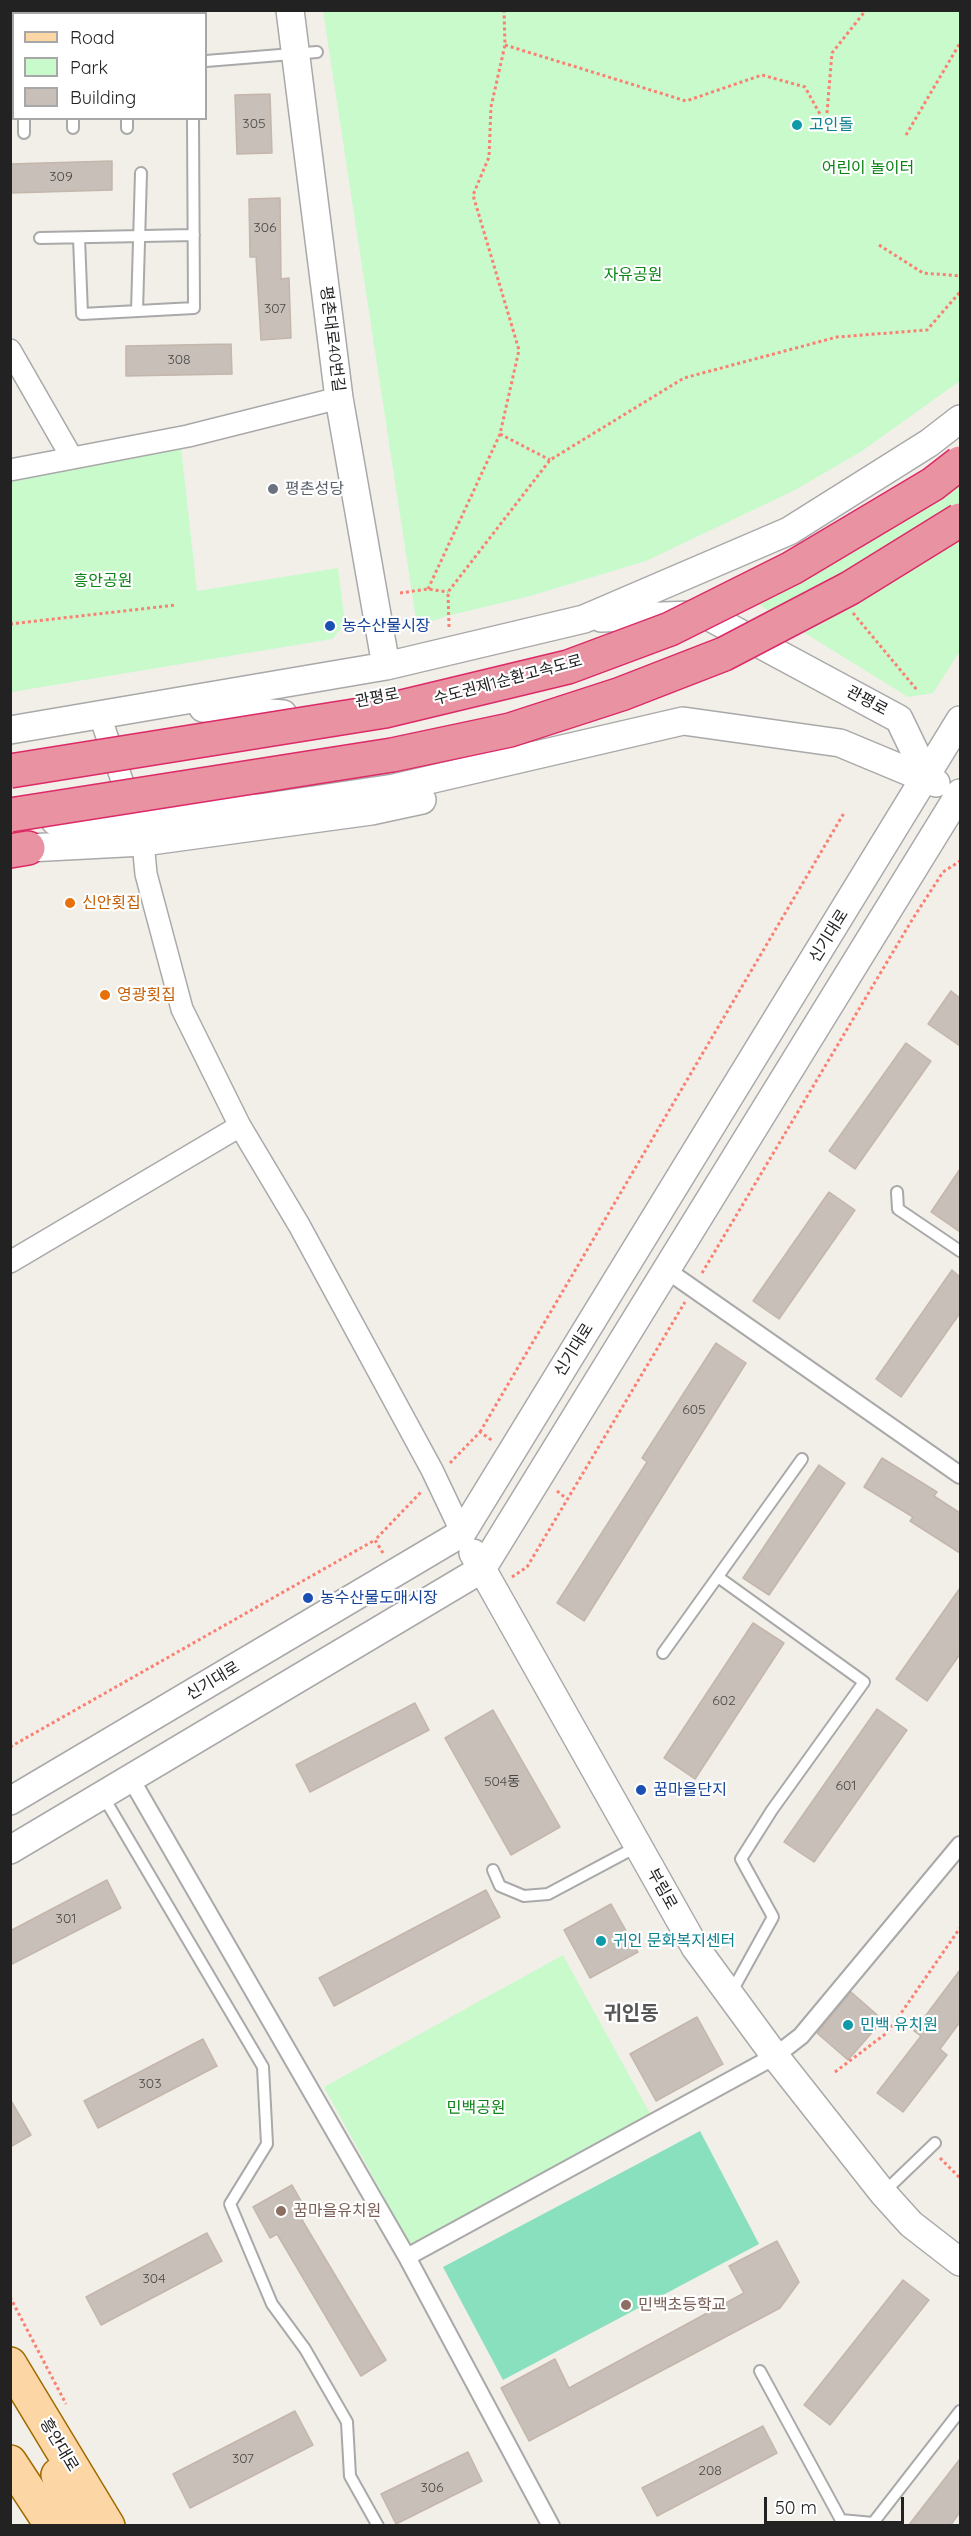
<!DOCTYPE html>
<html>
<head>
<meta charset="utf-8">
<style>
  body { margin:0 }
  #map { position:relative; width:971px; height:2536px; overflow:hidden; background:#f2efe9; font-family:Quicksand,sans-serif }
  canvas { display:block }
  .frame { position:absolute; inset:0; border:12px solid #222; pointer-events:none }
  .legend { position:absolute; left:12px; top:12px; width:195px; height:108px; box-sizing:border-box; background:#fff; border:2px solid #a7a7a7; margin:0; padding:8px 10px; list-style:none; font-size:18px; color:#222 }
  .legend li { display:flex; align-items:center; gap:12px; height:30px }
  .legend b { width:30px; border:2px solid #a7a7a7 }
  .scale { position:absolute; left:764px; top:2497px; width:140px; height:27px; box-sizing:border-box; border:3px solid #222; border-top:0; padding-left:8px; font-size:18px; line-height:21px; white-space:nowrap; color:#222; -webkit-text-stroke:4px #fff; paint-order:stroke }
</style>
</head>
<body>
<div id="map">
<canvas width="971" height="2536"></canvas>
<div class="frame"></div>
<ul class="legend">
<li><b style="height:8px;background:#fcd6a4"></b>Road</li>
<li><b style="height:16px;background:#c8facc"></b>Park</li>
<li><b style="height:16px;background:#c7bfb8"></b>Building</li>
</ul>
<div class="scale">50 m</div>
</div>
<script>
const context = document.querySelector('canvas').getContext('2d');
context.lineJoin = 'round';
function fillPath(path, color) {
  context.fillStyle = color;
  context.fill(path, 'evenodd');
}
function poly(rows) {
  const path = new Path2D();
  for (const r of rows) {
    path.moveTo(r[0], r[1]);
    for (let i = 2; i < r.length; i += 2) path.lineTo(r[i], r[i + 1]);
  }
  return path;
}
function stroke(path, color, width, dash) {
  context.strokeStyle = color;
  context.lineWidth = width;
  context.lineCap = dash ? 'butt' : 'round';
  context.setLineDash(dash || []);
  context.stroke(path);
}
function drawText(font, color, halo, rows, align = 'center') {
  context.font = font + ' Quicksand,"Noto Sans KR",sans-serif';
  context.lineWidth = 4.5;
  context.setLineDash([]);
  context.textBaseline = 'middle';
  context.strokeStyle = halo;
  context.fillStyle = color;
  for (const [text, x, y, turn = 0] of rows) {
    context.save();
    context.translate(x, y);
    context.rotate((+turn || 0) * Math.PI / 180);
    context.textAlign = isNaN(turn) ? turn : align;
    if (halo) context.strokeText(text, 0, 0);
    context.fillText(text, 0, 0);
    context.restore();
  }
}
fillPath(poly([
  [323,11,960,11,960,381,862,451,795,490,646,561,530,596,447,616,417,626],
  [181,447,197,591,338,568,345,624,332,639,12,692,10,482],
  [960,469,960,651,933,693,908,697,743,595],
  [563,1955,652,2117,412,2248,324,2087]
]), '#c8facc');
fillPath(poly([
  [700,2131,759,2244,503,2380,443,2267]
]), '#88e0be');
const building = poly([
  [270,94,272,153,237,154,235,95,270,94],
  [112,161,112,190,10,193,10,164,112,161],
  [280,198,281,279,289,278,291,338,261,340,256,257,250,257,249,199,280,198],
  [231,344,232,374,126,376,126,346,231,344],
  [951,991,960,998,960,1046,928,1024,951,991],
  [906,1043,931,1061,855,1169,829,1151,906,1043],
  [960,1169,960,1232,931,1212,960,1169],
  [829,1192,855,1210,779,1319,753,1301,829,1192],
  [952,1270,960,1277,960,1313,901,1397,876,1379,952,1270],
  [716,1343,746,1363,584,1621,557,1603,647,1462,642,1458,716,1343],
  [882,1458,937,1492,934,1496,960,1513,960,1553,910,1521,913,1517,864,1487,882,1458],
  [819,1465,845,1483,769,1595,743,1578,819,1465],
  [960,1588,960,1654,927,1701,896,1679,960,1588],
  [753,1623,784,1643,695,1779,664,1758,753,1623],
  [415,1703,429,1730,310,1792,296,1765,415,1703],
  [877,1709,907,1730,814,1862,784,1842,877,1709],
  [493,1710,560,1827,511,1855,445,1738,493,1710],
  [107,1880,121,1908,10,1965,10,1931,107,1880],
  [486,1890,500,1917,334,2006,319,1978,486,1890],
  [611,1904,638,1952,590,1978,564,1930,611,1904],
  [960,1970,960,2022,940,2049,947,2055,903,2112,877,2093,921,2036,914,2031,960,1970],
  [851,1992,883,2020,848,2060,817,2033,851,1992],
  [697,2017,723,2064,656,2101,630,2054,697,2017],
  [203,2039,217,2066,98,2128,84,2101,203,2039],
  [10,2099,31,2135,10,2147,10,2099],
  [292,2185,309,2215,302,2220,386,2360,361,2376,277,2234,270,2238,253,2207,292,2185],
  [207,2233,222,2261,101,2325,86,2297,207,2233],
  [777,2241,799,2282,780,2308,529,2441,501,2388,555,2359,569,2388,744,2293,729,2266,777,2241],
  [903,2280,929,2300,830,2425,804,2405,903,2280],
  [295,2411,313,2445,190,2508,173,2474,295,2411],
  [763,2426,777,2453,657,2516,642,2488,763,2426],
  [468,2452,482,2481,396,2524,381,2494,468,2452],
  [960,2459,960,2512,950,2526,908,2526,960,2459]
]);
fillPath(building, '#c7bfb8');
stroke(building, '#c4b6ab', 1.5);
const service = poly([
  [161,14,161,10],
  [206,61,317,52],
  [24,118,24,133],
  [73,118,73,128],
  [127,118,127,128],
  [40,238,194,235],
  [79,238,82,314,194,308,193,118],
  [137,311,141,173],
  [897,1192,898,1209,960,1251],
  [718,1577,864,1682,772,1810,741,1859,773,1917,731,1993],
  [663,1653,802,1459],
  [103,1796,263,2067,267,2144,230,2204,272,2304,305,2349,347,2422,350,2476,378,2526],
  [493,1870,500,1886,524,1896,548,1894,638,1846],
  [883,2193,935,2143],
  [760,2371,841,2520,873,2523],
  [873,2523,960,2411]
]);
const pedestrian = poly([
  [668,1271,960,1475],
  [131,1779,407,2257,551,2526],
  [407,2257,775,2056,801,2036,960,1845]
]);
const minor = poly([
  [10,350,72,458],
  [10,470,188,436,339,398],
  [100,716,143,842,146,874,182,1009,240,1126,299,1225,432,1470,462,1533],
  [10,1262,240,1126]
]);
const tertiary = poly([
  [290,10,339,398,386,666],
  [601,618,694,615],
  [686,620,706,615,899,719,927,777],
  [203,708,283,714],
  [10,730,386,666,584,619,789,531,929,443,960,419],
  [55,821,260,808,394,788,683,721,840,743,936,783],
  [28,848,143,842,371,811,422,800],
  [473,1553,695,1947,775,2056,883,2193,911,2224,960,2262],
  [10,1801,462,1533,960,720],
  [10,1850,482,1569,960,793]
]);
const primary = poly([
  [10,2364,108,2526],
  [10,2462,52,2526],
  [58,2475,80,2526]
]);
const motorway = poly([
  [10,851,28,848]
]);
stroke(service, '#a9a9a9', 14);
stroke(pedestrian, '#a9a9a9', 20);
stroke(minor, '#a9a9a9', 24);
stroke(tertiary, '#a9a9a9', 30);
stroke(primary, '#a06b00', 36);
stroke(motorway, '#dc2a67', 36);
stroke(poly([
  [505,45,686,101,762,75,805,87,826,125],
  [826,125,832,53,866,10],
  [906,135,960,43],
  [879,245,923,273,960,276],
  [500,434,550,460],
  [428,589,500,434,519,350,473,195,489,157,491,107,505,45,504,10],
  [400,593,428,589,448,592],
  [853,613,917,690],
  [10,624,176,605],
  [449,627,448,592,550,460,684,378,837,337,927,330,960,292],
  [702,1273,912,920,943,872,960,861],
  [480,1432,844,813],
  [450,1463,480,1432,493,1441],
  [557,1491,567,1499],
  [383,1553,375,1540,422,1491],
  [512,1577,527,1567,685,1302],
  [10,1747,375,1540],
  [835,2072,888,2032,960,1928],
  [940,2158,960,2178],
  [10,2297,66,2404]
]), '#fa8072', 3, [3, 3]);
stroke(service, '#fff', 10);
stroke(pedestrian, '#fff', 16);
stroke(minor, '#fff', 21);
stroke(tertiary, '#fff', 27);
stroke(primary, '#fcd6a4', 33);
stroke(motorway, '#e892a2', 33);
const motorwayBridge = poly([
  [10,771,385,711,568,667,670,629,792,568,933,484,960,463],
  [10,815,392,755,510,730,621,694,724,654,850,588,960,520]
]);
stroke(motorwayBridge, '#dc2a67', 36, []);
stroke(motorwayBridge, '#e892a2', 33);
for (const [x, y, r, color] of [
  [797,125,6,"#0f9aa8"],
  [273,489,6,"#6b7280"],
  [330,626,6,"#1a4fb4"],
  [70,903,6,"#e8710a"],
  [105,995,6,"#e8710a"],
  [308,1598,6,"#1a4fb4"],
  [641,1790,6,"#1a4fb4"],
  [601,1941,6,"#0f9aa8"],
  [848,2025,6,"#0f9aa8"],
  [281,2211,6,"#8d6e63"],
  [626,2305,6,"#8d6e63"]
]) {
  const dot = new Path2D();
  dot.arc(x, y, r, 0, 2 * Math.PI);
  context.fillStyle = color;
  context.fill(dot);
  stroke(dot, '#fff', 2);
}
drawText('14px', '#4b4948', null, [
  ["305",254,124],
  ["309",61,177],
  ["306",265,228],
  ["307",275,309],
  ["308",179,360],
  ["605",694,1410],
  ["602",724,1701],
  ["504동",502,1782],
  ["601",846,1786],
  ["301",66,1919],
  ["303",150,2084],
  ["304",154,2279],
  ["307",243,2459],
  ["208",710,2471],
  ["306",432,2488]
]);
drawText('16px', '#0d838f', '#fff', [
  ["고인돌",809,125],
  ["귀인 문화복지센터",613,1941],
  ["민백 유치원",860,2025]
], 'left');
drawText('16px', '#0c8416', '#fff', [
  ["어린이 놀이터",868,168],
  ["자유공원",633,275],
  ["흥안공원",103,581],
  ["민백공원",476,2108]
]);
drawText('16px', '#222', '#fff', [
  ["평촌대로40번길",332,339,83],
  ["수도권제1순환고속도로",508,680,-15],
  ["관평로",377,698,-11],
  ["관평로",867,701,28],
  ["신기대로",829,936,-58],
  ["신기대로",574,1350,-58],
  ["신기대로",213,1681,-31],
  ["부림로",662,1889,61],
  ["흥안대로",59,2445,59]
]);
drawText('16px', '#5b616d', '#fff', [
  ["평촌성당",285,489]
], 'left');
drawText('16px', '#164399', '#fff', [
  ["농수산물시장",342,626],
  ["농수산물도매시장",320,1598],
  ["꿈마을단지",653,1790]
], 'left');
drawText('16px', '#c56008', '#fff', [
  ["신안횟집",82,903],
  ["영광횟집",117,995]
], 'left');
drawText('16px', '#785e54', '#fff', [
  ["꿈마을유치원",293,2211],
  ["민백초등학교",638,2305]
], 'left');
drawText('bold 20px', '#555', '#fff', [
  ["귀인동",631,2014]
]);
</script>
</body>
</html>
